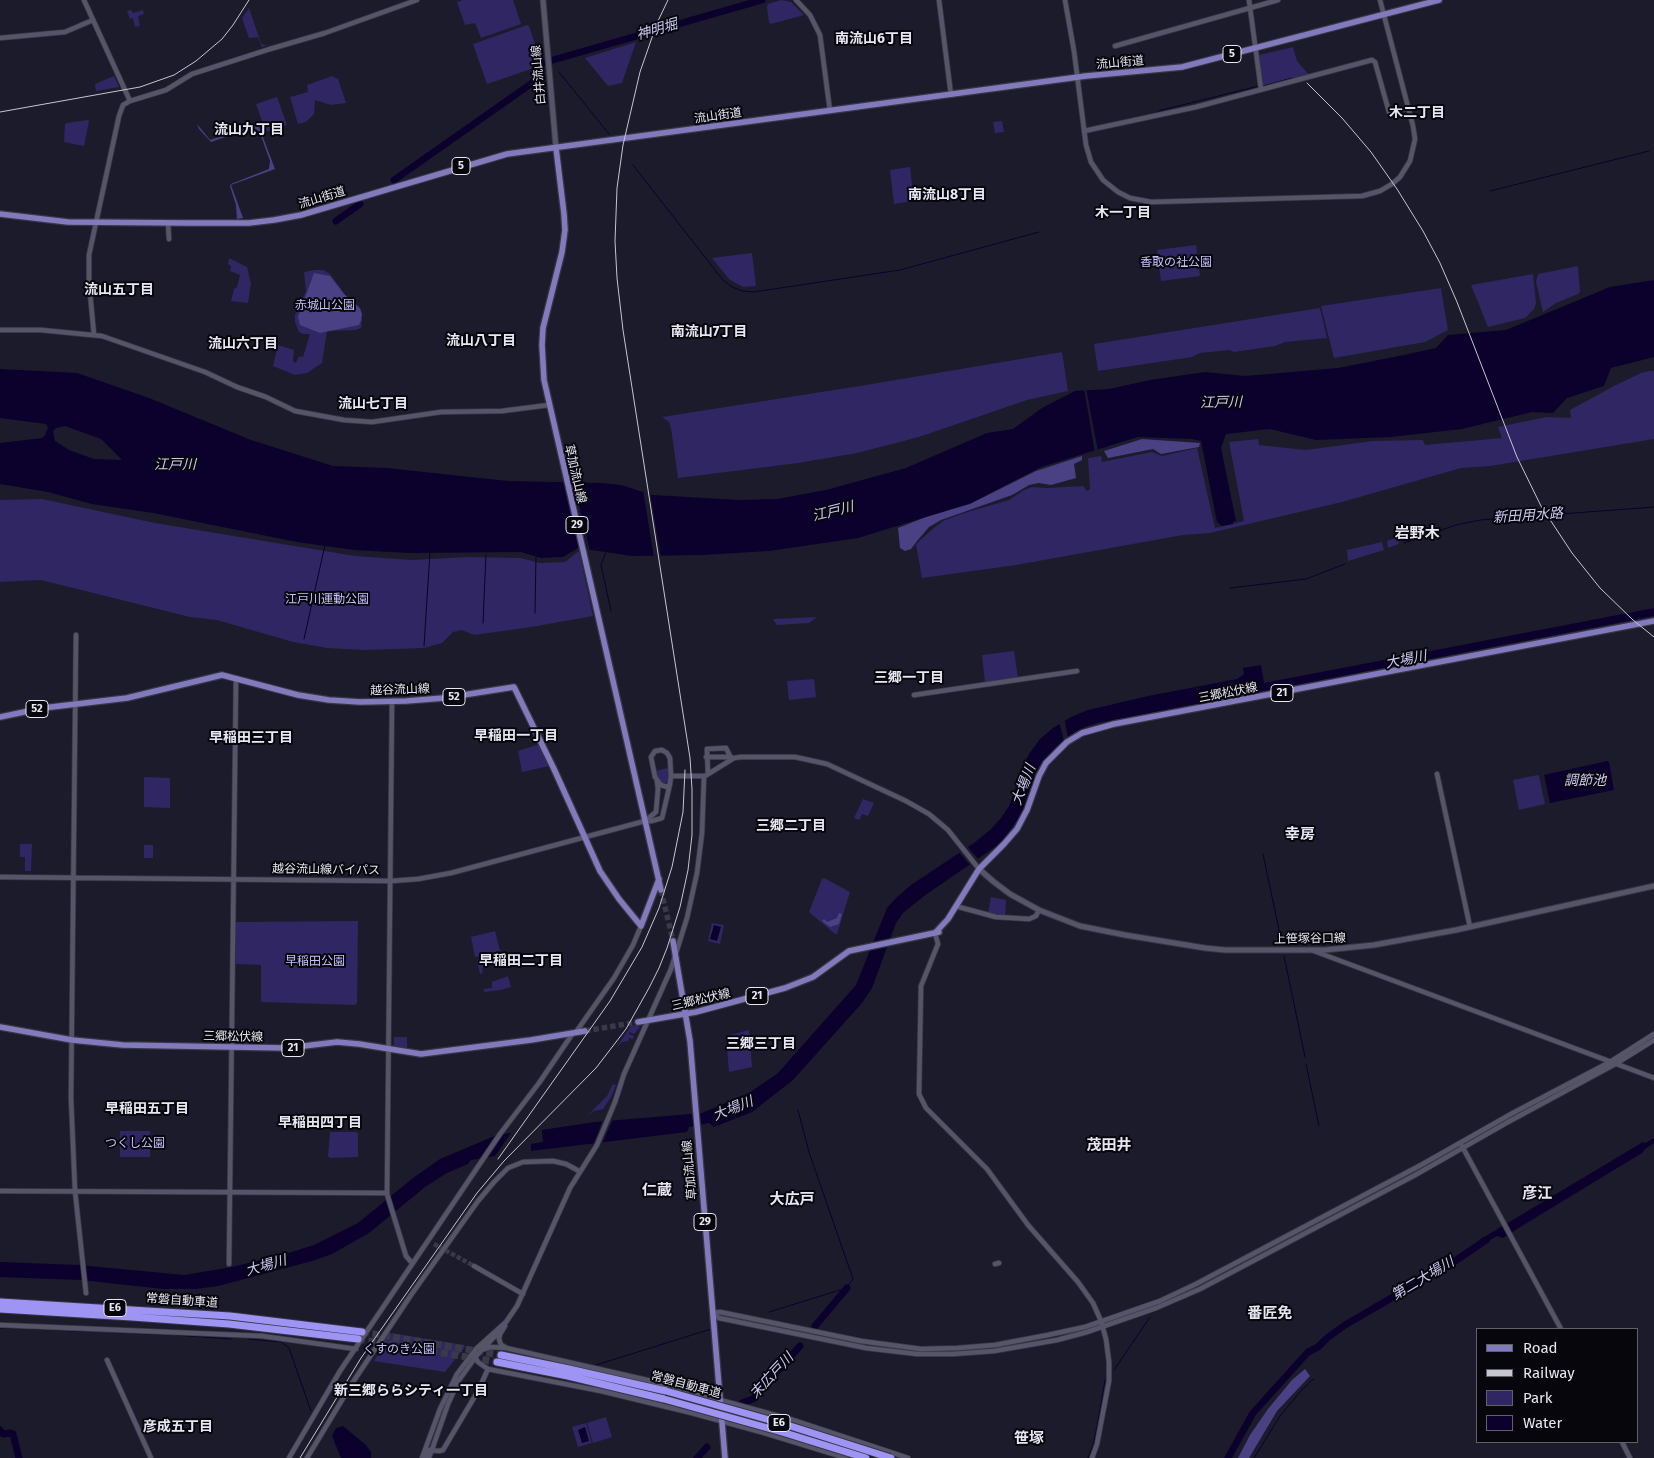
<!DOCTYPE html>
<html>
<head>
<meta charset="utf-8">
<style>
  body { margin:0 }
  #map { position:relative; width:1654px; height:1458px; overflow:hidden; background:#1c1b2b; font-family:"Fira Sans",sans-serif }
  canvas { display:block }
  .legend { position:absolute; left:1476px; top:1328px; width:162px; height:115px; box-sizing:border-box; background:#07060d; border:1px solid #616069; margin:0; padding:6px 9px; list-style:none; font-size:15px; color:#e7e6f2 }
  .legend li { display:flex; align-items:center; gap:10px; height:25px }
  .legend b { width:25px; border:1px solid #616069 }
</style>
</head>
<body>
<div id="map">
<canvas width="1654" height="1458"></canvas>
<ul class="legend">
<li><b style="height:6px;background:#817abc"></b>Road</li>
<li><b style="height:6px;background:#c6c5d2"></b>Railway</li>
<li><b style="height:14px;background:#302663"></b>Park</li>
<li><b style="height:14px;background:#0c002c"></b>Water</li>
</ul>
</div>
<script>
const context = document.querySelector('canvas').getContext('2d');
context.lineJoin = 'round';
function fillPath(path, color) {
  context.fillStyle = color;
  context.fill(path, 'evenodd');
}
function poly(rows) {
  const path = new Path2D();
  for (const r of rows) {
    path.moveTo(r[0], r[1]);
    for (let i = 2; i < r.length; i += 2) path.lineTo(r[i], r[i + 1]);
  }
  return path;
}
function stroke(path, color, width, dash) {
  context.strokeStyle = color;
  context.lineWidth = width;
  context.lineCap = dash ? 'butt' : 'round';
  context.setLineDash(dash || []);
  context.stroke(path);
}
function drawText(font, color, halo, rows, align = 'center') {
  context.font = font + ' "Fira Sans","Noto Sans JP",sans-serif';
  context.lineWidth = 4;
  context.setLineDash([]);
  context.textBaseline = 'middle';
  context.strokeStyle = halo;
  context.fillStyle = color;
  for (const [text, x, y, turn = 0] of rows) {
    context.save();
    context.translate(x, y);
    context.rotate((+turn || 0) * Math.PI / 180);
    context.textAlign = isNaN(turn) ? turn : align;
    if (halo) context.strokeText(text, 0, 0);
    context.fillText(text, 0, 0);
    context.restore();
  }
}
fillPath(poly([
  [463,0,513,0,521,24,481,38,475,23,465,25,457,2],
  [781,0,791,2,804,15,771,24,769,22,767,7,768,4],
  [249,8,261,43,264,45,268,45,262,47,258,37,249,38,242,18],
  [131,10,133,13,143,10,144,14,138,16,140,26,135,27,133,18,130,19,127,11],
  [527,25,529,26,537,50,531,69,487,84,473,44],
  [636,42,622,83,608,86,585,58],
  [1293,47,1297,61,1309,75,1265,86,1263,85,1259,55],
  [114,76,119,87,96,91,95,84],
  [332,76,338,79,346,103,331,105,315,100,314,114,306,122,298,124,290,97,308,92,307,85],
  [277,97,287,125,266,132,256,104],
  [88,120,89,121,84,146,64,142,65,124,67,123],
  [1002,121,1004,132,995,133,993,122],
  [910,167,914,201,894,204,890,170],
  [1196,245,1200,276,1161,281,1157,250],
  [752,253,756,286,743,287,734,282,729,279,712,258],
  [229,258,247,267,251,284,248,303,231,301,234,289,237,287,240,275,230,271,231,266,228,264],
  [1578,266,1580,292,1578,294,1556,303,1543,312,1536,282,1538,274],
  [315,270,323,270,330,274,349,300,361,309,362,320,361,328,356,330,327,331,322,363,307,373,295,375,273,366,278,345,294,350,293,361,296,363,299,356,303,357,310,334,303,334,299,332,295,322,295,315,306,291,304,272],
  [1533,274,1536,303,1534,309,1525,318,1488,327,1471,285],
  [1441,288,1448,330,1425,342,1334,358,1321,306],
  [1320,308,1327,338,1285,342,1275,346,1234,352,1229,350,1200,353,1192,357,1098,371,1094,344],
  [1062,352,1068,391,1027,400,919,437,857,453,798,463,678,478,671,428,669,422,662,417,860,386],
  [1649,371,1654,371,1654,439,1490,466,1461,468,1342,502,1210,533,1183,535,1016,565,922,578,916,544,935,527,943,521,961,514,1009,500,1024,490,1032,487,1047,488,1083,486,1087,491,1090,489,1088,458,1101,456,1102,462,1152,452,1162,456,1197,448,1215,528,1244,521,1229,442,1258,439,1259,445,1306,450,1373,441,1423,440,1425,445,1502,438,1498,427,1547,417,1571,418,1570,410,1614,386,1641,373],
  [42,499,155,523,355,556,412,560,467,557,521,558,540,563,565,562,579,551,593,616,531,627,474,635,462,630,453,632,442,643,424,648,365,650,327,648,293,642,217,620,190,617,41,580,0,582,0,500],
  [1397,537,1399,544,1388,548,1387,541],
  [1382,542,1384,550,1348,561,1347,550],
  [817,617,809,623,777,625,773,619],
  [1014,651,1018,678,985,682,982,655],
  [814,679,816,697,789,700,787,681],
  [537,745,540,746,549,766,522,772,518,751],
  [668,768,669,776,668,782,663,784,658,779,655,771],
  [1538,775,1539,776,1545,804,1519,810,1513,780],
  [144,777,170,778,170,808,144,807],
  [863,799,874,803,868,816,862,814,859,820,854,818],
  [20,844,32,844,31,871,25,871,25,857,20,857],
  [144,845,153,845,153,858,144,858],
  [824,878,850,892,837,934,835,934,809,912,822,879],
  [991,897,1006,900,1005,916,988,913],
  [358,921,357,1003,355,1005,261,1002,261,965,236,964,236,922],
  [712,923,724,925,720,944,708,941],
  [495,931,500,951,475,957,471,937],
  [486,957,489,966,482,968,483,973,480,974,477,960],
  [508,976,511,987,500,990,484,992,484,989,492,988,492,982],
  [636,1025,640,1027,634,1034,629,1032,629,1034,634,1036,633,1039,629,1038,628,1041,622,1042,616,1048,631,1026],
  [749,1030,752,1067,729,1072,726,1036],
  [394,1037,407,1037,407,1048,394,1046],
  [613,1084,616,1085,611,1097,603,1109,595,1111,595,1110,587,1116,607,1096],
  [120,1131,150,1131,150,1157,120,1157],
  [330,1132,357,1132,358,1134,358,1157,330,1158,328,1156],
  [391,1333,464,1345,465,1347,445,1372,374,1361],
  [606,1417,612,1437,593,1443,587,1423],
  [586,1423,592,1443,578,1447,572,1427]
]), '#302663');
fillPath(poly([
  [197,124,210,140,258,124,275,169,231,185,243,218,237,219,236,205,230,186,231,184,269,169,270,161,260,133,256,129,251,128,211,142,199,129],
  [314,273,330,276,344,294,359,307,362,314,361,320,359,325,320,333,300,325,298,317],
  [1142,439,1200,443,1199,447,1161,454,1153,449,1108,458,1104,451],
  [1082,456,1082,460,1074,464,1076,478,1051,485,1039,483,1029,485,1012,495,941,520,929,527,917,541,911,549,905,551,900,548,898,528,926,517,970,504,1036,471],
  [839,913,842,914,839,924,830,927,822,921,824,919,827,922,837,918],
  [1305,1369,1310,1376,1277,1411,1249,1458,1238,1458,1250,1435,1268,1409,1292,1380]
]), '#4a4184');
fillPath(poly([
  [1654,280,1654,357,1611,368,1604,386,1567,398,1553,413,1532,412,1462,429,1391,437,1316,440,1270,429,1226,434,1221,448,1236,521,1233,522,1233,524,1222,526,1217,522,1201,441,1192,439,1138,437,1041,467,971,503,858,538,769,551,702,555,632,556,578,548,563,557,541,558,521,552,410,553,354,550,297,542,153,513,92,504,48,492,0,484,0,443,42,438,45,435,48,428,46,424,0,418,0,369,77,373,149,398,251,440,333,466,387,468,508,481,602,483,621,485,652,495,740,500,777,499,826,490,906,468,987,433,1013,429,1042,408,1075,391,1109,389,1150,380,1205,372,1245,376,1338,368,1404,355,1436,348,1448,335,1506,330,1610,287],
  [65,426,101,439,122,460,94,459,69,450,55,441,53,431,56,428],
  [1654,608,1654,616,1098,723,1085,727,1072,734,1057,746,1042,763,1021,815,1001,843,924,896,903,913,896,923,872,988,862,1003,793,1080,752,1112,714,1127,709,1123,689,1127,687,1132,531,1151,531,1144,543,1142,542,1130,595,1122,702,1113,749,1093,778,1073,856,985,887,908,896,898,911,885,974,843,991,829,1001,818,1009,806,1024,763,1031,751,1040,739,1053,728,1071,717,1088,710,1148,696,1237,679,1244,674,1243,668,1261,665,1264,683],
  [1607,761,1609,762,1614,790,1550,803,1544,775],
  [714,925,721,927,717,941,710,939],
  [511,1133,495,1156,471,1160,468,1164,447,1173,425,1187,369,1233,332,1254,312,1261,218,1286,196,1289,163,1289,81,1280,0,1277,0,1262,79,1265,184,1275,232,1267,285,1254,314,1245,358,1223,413,1178,440,1159,497,1135],
  [1654,1138,1654,1143,1645,1149,1642,1153,1525,1224,1503,1238,1497,1236,1490,1240,1489,1243,1488,1241,1480,1246,1478,1244,1481,1239,1516,1218,1643,1142,1645,1143],
  [343,1426,366,1445,371,1452,371,1458,341,1458,332,1436,336,1428],
  [585,1427,589,1441,582,1443,578,1430]
]), '#0c002c');
fillPath(poly([
  [1084,388,1086,388,1098,452,1095,453],
  [571,480,573,480,590,551,588,551],
  [643,490,650,492,661,558,654,558],
  [1064,718,1068,737,1064,741,1059,721],
  [966,845,979,860,971,866,958,851],
  [613,1119,602,1144,593,1145,603,1120]
]), '#1c1b2b');
stroke(poly([
  [542,63,543,77],
  [559,72,609,134],
  [1263,86,1292,78],
  [1158,111,1259,86],
  [633,165,722,279,732,287,743,291,753,292,767,290,900,270,1039,232],
  [1490,191,1649,151],
  [1404,543,1456,525,1480,520,1654,507],
  [606,552,601,565,611,611],
  [1230,588,1306,579,1345,564],
  [535,613,536,556],
  [483,623,486,554],
  [304,639,325,545],
  [424,646,430,552],
  [1263,854,1282,944],
  [1284,956,1305,1057],
  [1306,1064,1319,1126],
  [798,1110,809,1152,853,1279,846,1288],
  [769,1312,840,1290],
  [0,1328,11,1328],
  [31,1329,63,1330],
  [70,1331,84,1331],
  [110,1332,126,1333],
  [132,1333,138,1333],
  [144,1334,161,1334],
  [167,1334,173,1335],
  [176,1335,231,1339],
  [248,1339,281,1342,289,1348,311,1411],
  [596,1365,711,1329],
  [1114,1370,1150,1317],
  [1088,1458,1093,1445,1097,1427,1105,1380],
  [1254,1458,1280,1416,1301,1391,1313,1379,1314,1380]
]), '#0c002c', 1);
stroke(poly([
  [553,60,762,0],
  [394,180,535,81,542,63],
  [336,221,360,204],
  [815,1326,847,1288],
  [742,1403,753,1399,800,1346],
  [0,1430,3,1434,11,1433,13,1434,19,1458],
  [697,1458,707,1447],
  [1228,1458,1253,1413,1308,1352,1318,1347,1327,1338,1345,1325,1455,1261,1486,1240]
]), '#0c002c', 7);
stroke(poly([
  [434,1244,474,1266]
]), '#3a3949', 4.5, [4.5, 2]);
stroke(poly([
  [661,890,673,941],
  [585,1031,638,1022]
]), '#3a3949', 5.5, [5.5, 3]);
stroke(poly([
  [362,1332,501,1355],
  [358,1339,497,1362]
]), '#3a3949', 7, [7, 3.5]);
const tertiary = poly([
  [84,0,130,101],
  [796,0,810,15,820,35,830,111],
  [939,0,951,95],
  [1065,0,1074,51,1086,145,1091,162,1103,180,1118,192,1130,198,1151,202,1362,196,1380,191,1392,184,1400,177,1410,161,1415,139,1413,126,1380,0],
  [1249,0,1261,89],
  [0,38,65,32,93,20],
  [1115,46,1278,0],
  [1084,131,1196,107,1372,60,1375,62,1389,112,1409,108],
  [168,223,169,239],
  [0,330,41,330,102,336,205,372,237,387,266,397,295,411,344,420,372,422,441,412,502,411,549,405],
  [94,335,89,282,89,255,119,116,123,105,130,101,166,90,192,74,270,49,325,33,417,0],
  [76,635,71,1098,75,1191,86,1293],
  [914,695,1077,671],
  [392,701,387,1194,406,1256,412,1263],
  [706,757,731,757],
  [708,774,707,749,726,748,730,756],
  [1437,774,1470,927],
  [671,776,705,776,734,758,741,757,795,757,827,764,906,801,929,814,948,830,979,869],
  [645,821,652,821,662,818,663,814,670,784,671,776,670,758,667,753,662,750,655,751,651,757,655,777,661,785,667,787,670,784],
  [0,877,391,881,418,879,451,873,645,821,656,812,658,789,657,781],
  [959,907,996,917,1029,919,1036,916,1039,910],
  [935,933,938,944,921,986,919,1094,926,1108,987,1169,1028,1225,1078,1282,1093,1303,1101,1321,1106,1339,1109,1362,1109,1381,1097,1444,1092,1458],
  [1314,951,1654,1078],
  [576,1032,614,978,633,945,641,926],
  [1462,1146,1561,1329],
  [0,1191,387,1193],
  [229,1264,236,678],
  [995,1264,999,1263],
  [474,1266,523,1294],
  [713,1313,719,1318,866,1348,917,1354,953,1354,994,1351,1057,1340,1087,1332,1156,1308,1200,1289,1417,1174,1508,1122,1617,1063,1654,1040],
  [713,1313,720,1312,861,1341,921,1349,958,1348,995,1345,1048,1335,1085,1327,1160,1301,1196,1284,1421,1165,1511,1114,1610,1062,1654,1034],
  [0,1325,262,1336,356,1349],
  [505,1347,501,1345,499,1339,500,1334,505,1326],
  [481,1350,491,1347,506,1348,647,1380,793,1420,908,1458],
  [473,1354,478,1362,488,1369,601,1391,692,1413,761,1432,846,1458],
  [107,1360,151,1458],
  [1622,1442,1630,1458],
  [289,1458,340,1371,500,1134,539,1083,573,1033],
  [307,1458,351,1385,411,1295,478,1201,494,1182,508,1168,523,1162,553,1161,566,1164,579,1171],
  [422,1458,440,1409,457,1374,476,1349,506,1322,517,1306,570,1188,597,1145,615,1102,624,1074,671,969,687,918,697,873,702,833,704,776],
  [425,1458,429,1450,439,1451,443,1450,478,1391,488,1369],
  [429,1458,448,1404,459,1380,477,1355,500,1331]
]);
const secondary = poly([
  [543,0,556,148],
  [979,869,994,882,1010,894,1039,910,1080,926,1125,935,1205,948,1225,950,1325,950,1374,945,1456,930,1654,886]
]);
const primary = poly([
  [556,148,564,214,565,230,562,252,543,328,542,345,544,380,661,890],
  [0,214,68,222,190,223,249,223,274,220,301,215,507,154,1086,76,1182,67,1439,0],
  [0,717,43,708,127,698,222,675,298,695,329,700,360,702,406,701,444,698,514,687,554,769,600,871,619,899,641,926,659,879],
  [935,933,948,919,979,869,1004,844,1017,829,1027,810,1039,776,1046,763,1067,742,1082,733,1114,724,1654,621],
  [673,941,690,1041,725,1458],
  [638,1022,696,1012,785,988,813,977,849,951,939,932],
  [0,1027,72,1040,123,1045,287,1048,337,1042,359,1044,421,1054,531,1040,585,1031]
]);
const motorway = poly([
  [0,1302,230,1316,362,1332],
  [0,1309,132,1317,229,1324,358,1339],
  [501,1355,569,1369,666,1391],
  [497,1362,568,1376,664,1399]
]);
stroke(tertiary, '#383644', 6);
stroke(secondary, '#383644', 7);
stroke(primary, '#383644', 8);
stroke(motorway, '#383644', 9);
stroke(tertiary, '#555468', 4.5);
stroke(secondary, '#555468', 5);
stroke(primary, '#817abc', 5.5);
stroke(motorway, '#9e94f4', 7);
stroke(poly([
  [1307,83,1342,118,1371,152,1397,189,1423,231,1440,263,1457,302,1517,457,1541,506,1572,553,1600,588,1633,620,1654,637],
  [0,112,140,87,174,75,196,61,222,39,233,25,249,0],
  [498,1159,610,1001,642,947,659,908,672,867,683,812,685,770],
  [300,1458,361,1358,477,1193,504,1161,596,1068,626,1029,649,988,659,968,667,948,680,907,688,870,692,835,692,789,690,758,623,330,617,278,615,241,617,188,623,145,640,72,657,23,668,0]
]), '#c6c5d2', 1);
const motorwayBridge = poly([
  [666,1391,784,1424,891,1458],
  [664,1399,782,1432,866,1458]
]);
stroke(motorwayBridge, '#383644', 9, []);
stroke(motorwayBridge, '#9e94f4', 7);
for (const [x, y, w] of [
  [1232,54,18],
  [461,166,18],
  [577,525,22],
  [1282,693,22],
  [454,697,22],
  [37,709,22],
  [757,996,22],
  [293,1048,22],
  [705,1222,22],
  [115,1308,22],
  [779,1423,22]
]) {
  const box = new Path2D();
  box.roundRect(x - w / 2, y - 8.5, w, 17, 4);
  context.fillStyle = '#07060d';
  context.fill(box);
  stroke(box, '#e7e6f2', 1);
}
drawText('bold 11px', '#e7e6f2', null, [
  ["5",1232,54],
  ["5",461,166],
  ["29",577,525],
  ["21",1282,693],
  ["52",454,697],
  ["52",37,709],
  ["21",757,996],
  ["21",293,1048],
  ["29",705,1222],
  ["E6",115,1308],
  ["E6",779,1423]
]);
drawText('12px', '#e7e6f2', '#07060d', [
  ["流山街道",1120,63,-5],
  ["白井流山線",539,75,-95],
  ["流山街道",718,116,-8],
  ["流山街道",322,198,-17],
  ["草加流山線",575,474,77],
  ["越谷流山線",400,690,-2],
  ["三郷松伏線",1228,693,-11],
  ["越谷流山線バイパス",326,870,1],
  ["上笹塚谷口線",1310,939,-1],
  ["三郷松伏線",701,1000,-13],
  ["三郷松伏線",233,1037,1],
  ["草加流山線",690,1170,-95],
  ["常磐自動車道",182,1301,4],
  ["常磐自動車道",686,1385,15]
]);
drawText('12px', '#c3c0fc', '#07060d', [
  ["香取の社公園",1176,263],
  ["赤城山公園",325,306],
  ["江戸川運動公園",327,600],
  ["早稲田公園",315,962],
  ["つくし公園",135,1144],
  ["くすのき公園",399,1350]
]);
drawText('italic 14px', '#cac9f1', '#07060d', [
  ["神明堀",657,30,-16],
  ["江戸川",1221,403,-1],
  ["江戸川",175,465],
  ["江戸川",833,512,-14],
  ["新田用水路",1528,516,-4],
  ["大場川",1406,660,-11],
  ["調節池",1585,781],
  ["大場川",1024,785,-69],
  ["大場川",733,1109,-22],
  ["大場川",266,1266,-16],
  ["第二大場川",1423,1279,-31],
  ["末広戸川",772,1376,-47]
]);
drawText('bold 14px', '#e7e6f2', '#07060d', [
  ["南流山6丁目",874,39],
  ["木二丁目",1417,113],
  ["流山九丁目",249,130],
  ["南流山8丁目",947,195],
  ["木一丁目",1123,213],
  ["流山五丁目",119,290],
  ["南流山7丁目",709,332],
  ["流山八丁目",481,341],
  ["流山六丁目",243,344],
  ["流山七丁目",373,404],
  ["三郷一丁目",909,678],
  ["早稲田一丁目",516,736],
  ["早稲田三丁目",251,738],
  ["三郷二丁目",791,826],
  ["早稲田二丁目",521,961],
  ["三郷三丁目",761,1044],
  ["早稲田五丁目",147,1109],
  ["早稲田四丁目",320,1123],
  ["新三郷ららシティ一丁目",411,1391],
  ["彦成五丁目",178,1427]
]);
drawText('bold 15px', '#e7e6f2', '#07060d', [
  ["岩野木",1417,534],
  ["幸房",1300,835],
  ["茂田井",1109,1146],
  ["仁蔵",657,1191],
  ["彦江",1537,1194],
  ["大広戸",792,1200],
  ["番匠免",1270,1314],
  ["笹塚",1029,1439]
]);
</script>
</body>
</html>
